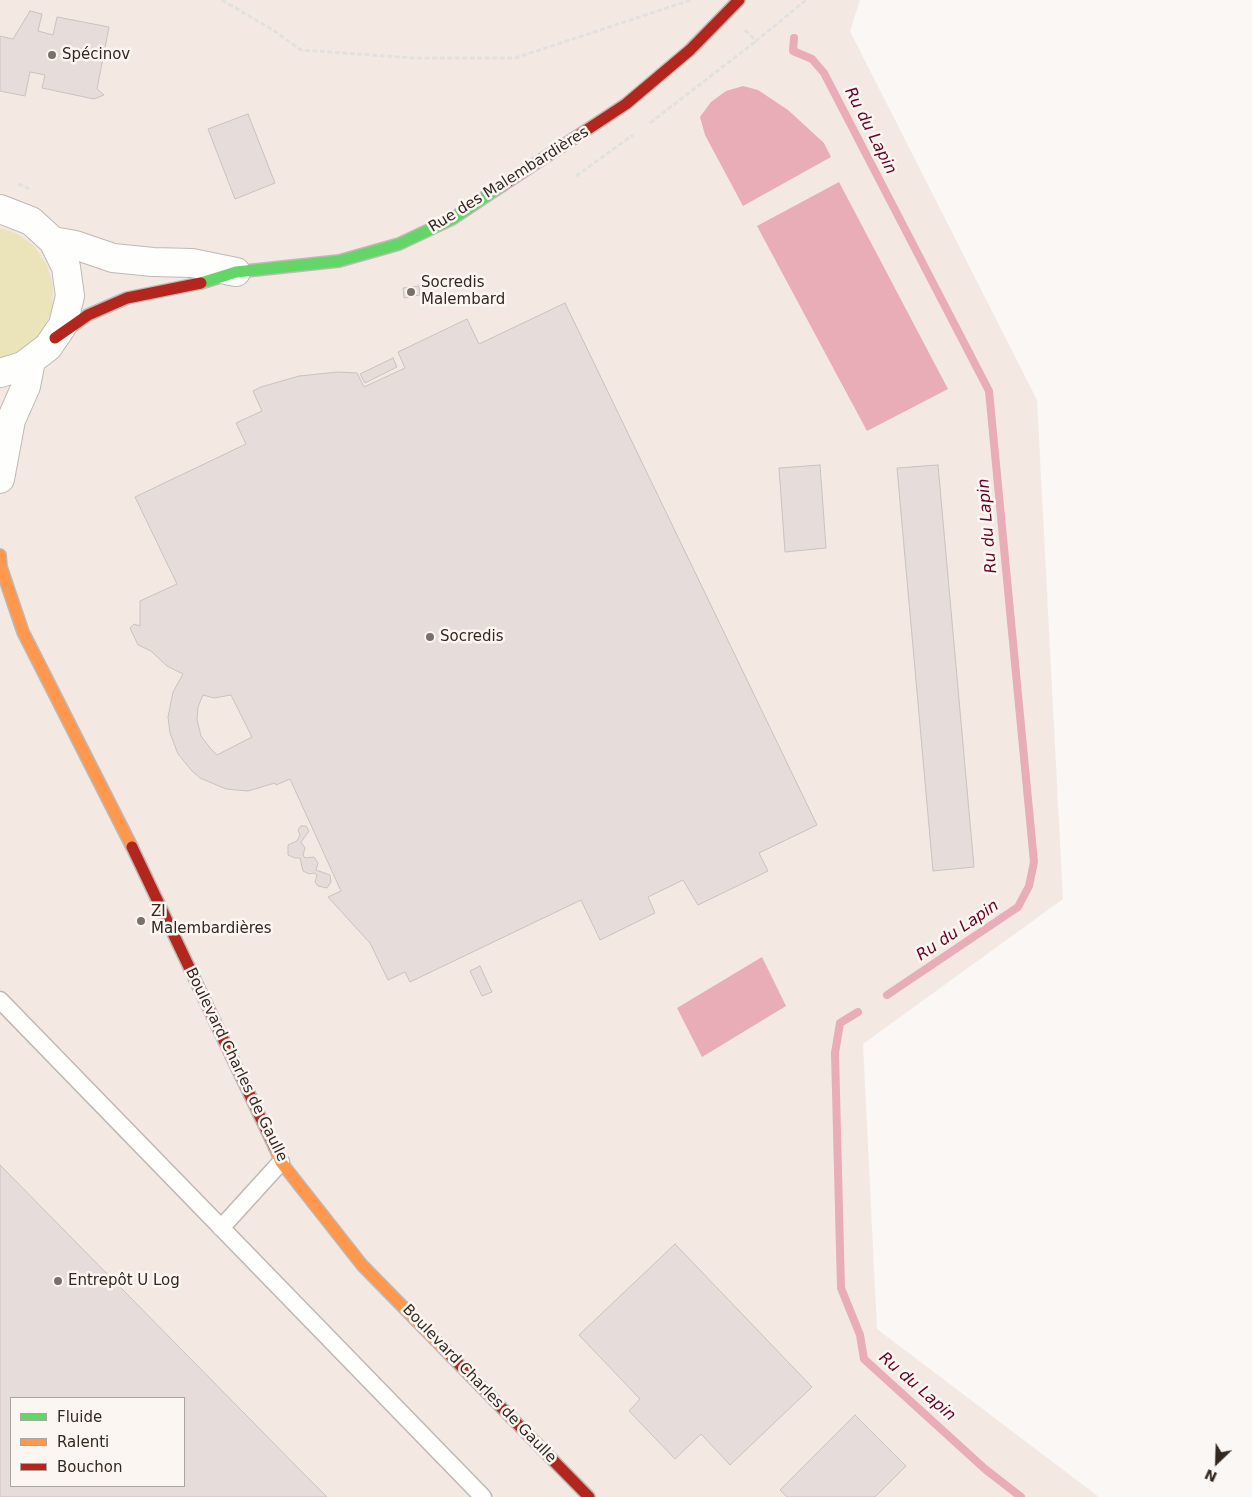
<!DOCTYPE html>
<html>
<head>
<meta charset="utf-8">
<style>
  body { margin:0 }
  #map { position:relative; width:1252px; height:1497px; overflow:hidden; background:#faf7f4; font-family:"DejaVu Sans",sans-serif }
  canvas { display:block }
  .legend { position:absolute; left:10px; top:1397px; width:175px; height:90px; box-sizing:border-box; background:#fcf6f2; border:1px solid #aca49e; margin:0; padding:6px 9px; list-style:none; font-size:15px; color:#332820 }
  .legend li { display:flex; align-items:center; gap:10px; height:25px }
  .legend b { width:25px; border:1px solid #aca49e }
  .north { position:absolute; left:1192px; top:1437px; width:50px; height:50px; -webkit-text-stroke:4px #fcf6f2; paint-order:stroke; rotate:204deg; font-size:14px; font-weight:700; line-height:20px; text-align:center; color:#332820 }
  .north::after { content:''; display:block; margin:auto; width:18px; height:22px; background:#332820; clip-path:polygon(50% 0,100% 100%,50% 72%,0 100%) }
</style>
</head>
<body>
<div id="map">
<canvas width="1252" height="1497"></canvas>
<ul class="legend">
<li><b style="height:6px;background:#63d668"></b>Fluide</li>
<li><b style="height:6px;background:#ff974d"></b>Ralenti</li>
<li><b style="height:6px;background:#b3261e"></b>Bouchon</li>
</ul>
<div class="north">N</div>
</div>
<script>
const context = document.querySelector('canvas').getContext('2d');
context.lineJoin = 'round';
function fillPath(path, color) {
  context.fillStyle = color;
  context.fill(path, 'evenodd');
}
function poly(rows) {
  const path = new Path2D();
  for (const r of rows) {
    path.moveTo(r[0], r[1]);
    for (let i = 2; i < r.length; i += 2) path.lineTo(r[i], r[i + 1]);
  }
  return path;
}
function stroke(path, color, width, dash) {
  context.strokeStyle = color;
  context.lineWidth = width;
  context.lineCap = dash ? 'butt' : 'round';
  context.setLineDash(dash || []);
  context.stroke(path);
}
function drawText(font, color, halo, rows, align = 'center') {
  context.font = font + ' "DejaVu Sans",sans-serif';
  context.lineWidth = 5;
  context.setLineDash([]);
  context.textBaseline = 'middle';
  context.strokeStyle = halo;
  context.fillStyle = color;
  for (const [text, x, y, turn = 0] of rows) {
    context.save();
    context.translate(x, y);
    context.rotate((+turn || 0) * Math.PI / 180);
    context.textAlign = isNaN(turn) ? turn : align;
    if (halo) context.strokeText(text, 0, 0);
    context.fillText(text, 0, 0);
    context.restore();
  }
}
fillPath(poly([
  [0,0,860,0,850,31,1037,400,1063,899,863,1044,877,1329,1099,1497,0,1497],
  [11,1398,184,1398,184,1486,11,1486]
]), '#f3e9e2');
fillPath(poly([
  [0,228,16,233,34,246,47,265,53,286,52,309,43,329,29,346,9,357,0,359]
]), '#ebe3b9');
fillPath(poly([
  [743,86,758,90,788,110,824,143,831,157,743,206,705,135,700,117,711,102,726,91],
  [839,182,948,389,867,431,757,226],
  [762,957,786,1006,702,1057,677,1008]
]), '#e8adb6');
stroke(poly([
  [794,38,793,51,812,59,824,73,989,391,1034,862,1029,886,1018,907,887,995],
  [858,1012,840,1023,835,1053,841,1288,860,1335,864,1359,985,1469,1021,1497]
]), '#e8adb6', 8);
const building = poly([
  [30,11,42,14,38,31,53,35,57,17,109,27,97,89,104,95,94,99,42,88,45,75,30,72,25,96,0,91,0,36,13,39,30,11],
  [248,114,275,183,235,199,208,129,248,114],
  [419,286,420,295,404,298,403,288,419,286],
  [565,303,817,825,759,853,768,871,698,905,683,880,648,897,655,913,600,940,581,900,410,982,405,972,388,980,370,943,328,897,341,891,290,779,276,785,275,783,248,791,226,789,200,778,192,771,178,754,170,733,168,717,173,692,183,674,167,666,151,651,138,645,130,628,134,624,140,626,140,601,177,584,135,497,246,444,236,423,262,411,253,391,261,387,299,376,338,372,357,373,364,387,405,368,398,352,467,319,479,344,565,303],
  [203,695,214,698,231,695,252,737,217,755,211,749,201,736,197,720,198,707,203,695],
  [393,358,397,367,365,383,360,374,393,358],
  [820,465,826,548,785,552,779,468,820,465],
  [938,465,974,867,933,871,897,468,938,465],
  [301,826,306,826,309,831,301,842,305,848,303,855,305,858,314,857,318,863,316,870,330,875,331,882,327,888,318,886,315,882,317,875,314,873,309,874,303,871,300,858,295,858,288,855,288,845,297,841,300,835,298,830,301,826],
  [480,966,492,992,482,996,470,971,480,966],
  [0,1165,304,1474,327,1497,0,1497,0,1165],
  [11,1398,184,1398,184,1486,11,1486,11,1398],
  [675,1244,812,1387,730,1465,701,1434,675,1459,629,1411,640,1399,579,1335,675,1244],
  [855,1415,906,1466,875,1497,787,1497,780,1490,855,1415]
]);
fillPath(building, '#e6dcda');
stroke(building, '#cbc3c0', 1);
const lane = poly([
  [0,1000,483,1497],
  [221,1228,281,1162]
]);
const street = poly([
  [0,209,31,221,53,241,66,267,70,296,63,325,48,347,23,366,0,373],
  [53,241,75,245,113,258,153,262,192,263,236,272],
  [0,479,11,420,26,386,31,361]
]);
const fast = poly([
  [201,283,236,272,339,261,399,244,452,219,503,185]
]);
const slow = poly([
  [0,555,1,567,23,632,132,847],
  [275,1148,281,1162,362,1265,451,1356]
]);
const jam = poly([
  [503,185,626,104,690,50,739,0],
  [55,338,88,315,127,298,201,283],
  [132,847,275,1148],
  [451,1356,589,1497]
]);
stroke(lane, '#bfb8b4', 19);
stroke(street, '#bfb8b4', 30);
stroke(fast, '#bfb8b4', 14);
stroke(slow, '#bfb8b4', 14);
stroke(jam, '#bfb8b4', 14);
stroke(poly([
  [222,0,273,30,301,50,414,58,515,58,691,0],
  [745,30,756,41,806,0],
  [650,123,756,41],
  [576,176,633,135],
  [18,184,30,189]
]), '#e2e1e0', 3, [5, 2.5]);
stroke(lane, '#fefefd', 16);
stroke(street, '#fefefd', 28);
stroke(fast, '#63d668', 11);
stroke(slow, '#ff974d', 11);
stroke(jam, '#b3261e', 11);
for (const [x, y, r, color] of [
  [52,55,5,"#79706a"],
  [411,292,5,"#79706a"],
  [430,637,5,"#79706a"],
  [141,921,5,"#79706a"],
  [58,1281,5,"#79706a"]
]) {
  const dot = new Path2D();
  dot.arc(x, y, r, 0, 2 * Math.PI);
  context.fillStyle = color;
  context.fill(dot);
  stroke(dot, '#fcf6f2', 2);
}
drawText('15px', '#332820', '#fcf6f2', [
  ["Spécinov",62,55],
  ["Socredis",421,283],
  ["Malembard",421,300],
  ["Socredis",440,637],
  ["ZI",151,912],
  ["Malembardières",151,929],
  ["Entrepôt U Log",68,1281]
], 'left');
drawText('15px', '#332820', '#fcf6f2', [
  ["Rue des Malembardières",509,180,-32],
  ["Boulevard Charles de Gaulle",236,1065,64],
  ["Boulevard Charles de Gaulle",479,1384,46]
]);
drawText('italic 16px', '#660027', '#fcf6f2', [
  ["Ru du Lapin",870,131,63],
  ["Ru du Lapin",988,526,-95],
  ["Ru du Lapin",958,931,-34],
  ["Ru du Lapin",917,1387,41]
]);
</script>
</body>
</html>
